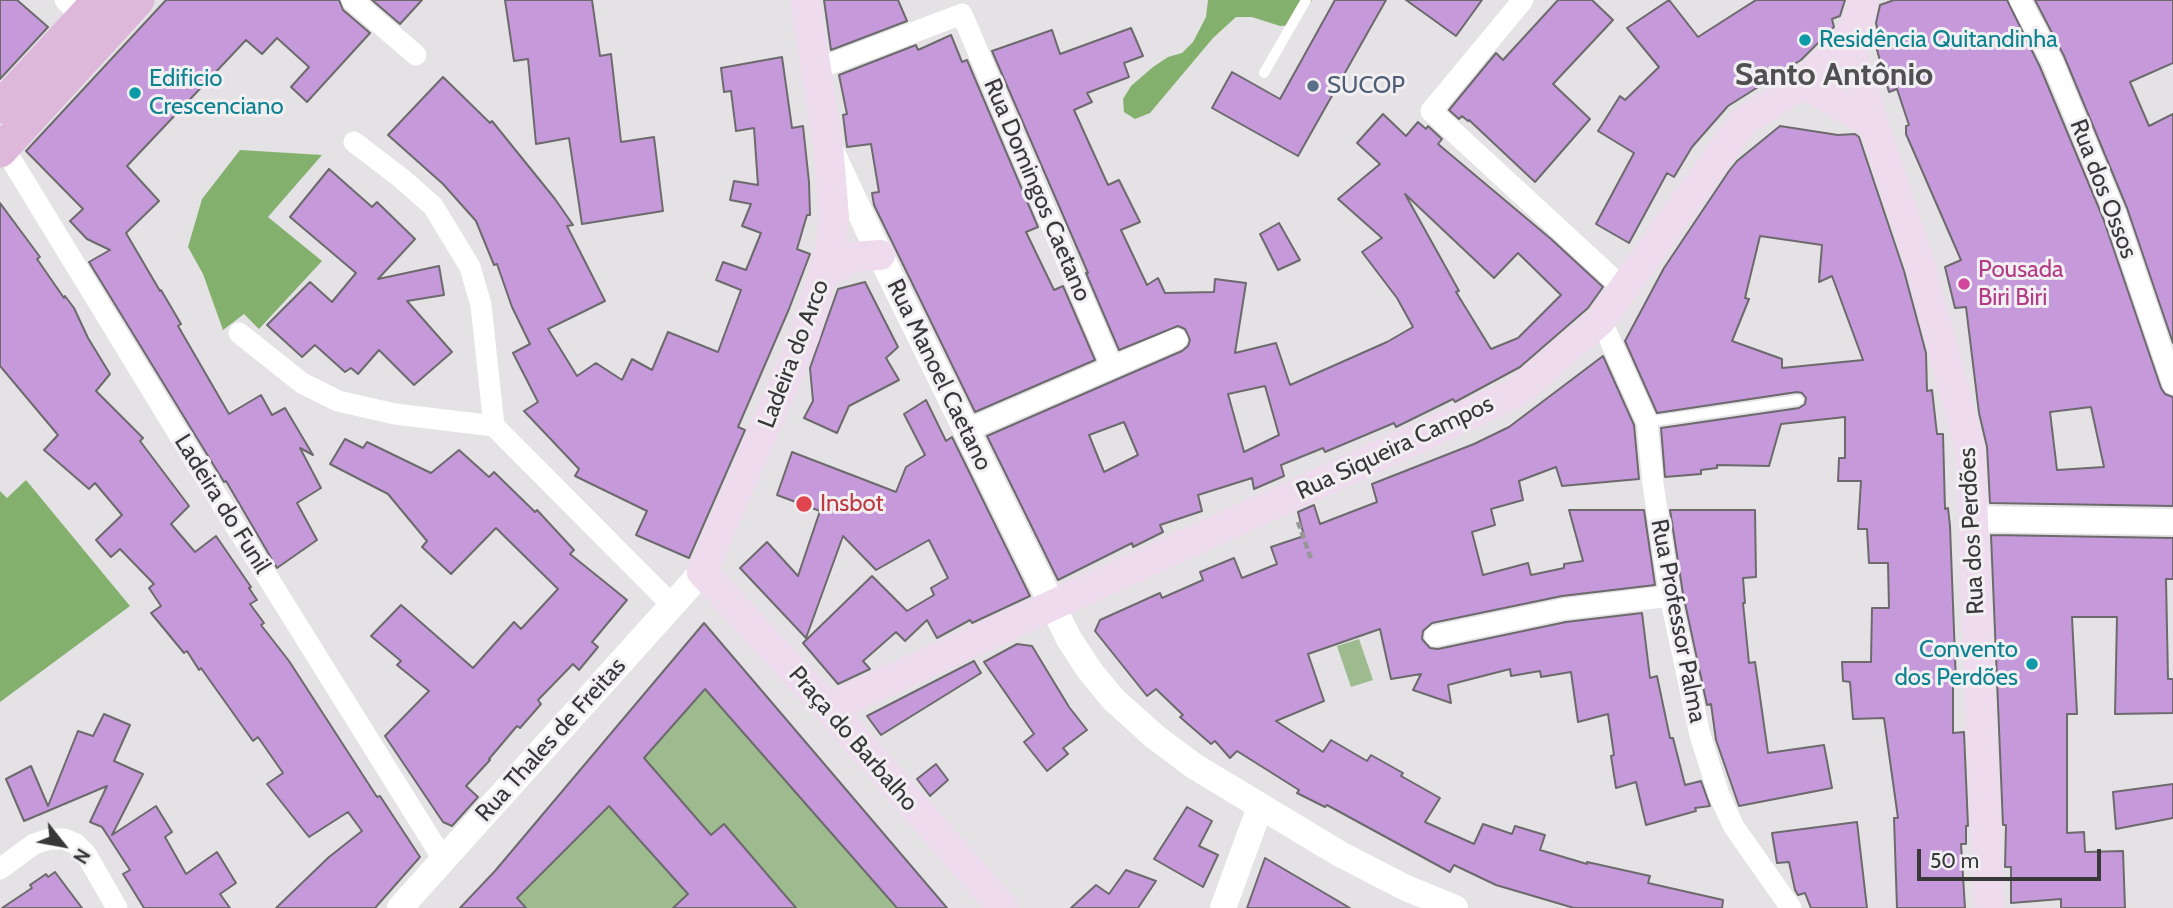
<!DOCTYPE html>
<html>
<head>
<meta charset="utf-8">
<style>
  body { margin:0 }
  #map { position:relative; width:2173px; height:908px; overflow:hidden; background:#e4e2e5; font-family:Cabin,sans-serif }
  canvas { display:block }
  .north { position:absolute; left:28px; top:810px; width:70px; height:70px; -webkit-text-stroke:5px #f1eff2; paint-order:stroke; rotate:121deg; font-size:19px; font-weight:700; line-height:28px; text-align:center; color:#383839 }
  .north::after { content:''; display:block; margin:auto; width:24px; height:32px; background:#383839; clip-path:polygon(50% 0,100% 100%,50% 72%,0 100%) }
  .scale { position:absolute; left:1917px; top:849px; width:184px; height:32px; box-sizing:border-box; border:4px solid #383839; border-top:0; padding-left:9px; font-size:21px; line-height:24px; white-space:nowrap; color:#383839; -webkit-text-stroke:5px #f1eff2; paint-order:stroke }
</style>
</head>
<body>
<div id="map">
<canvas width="2173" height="908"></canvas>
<div class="north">N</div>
<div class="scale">50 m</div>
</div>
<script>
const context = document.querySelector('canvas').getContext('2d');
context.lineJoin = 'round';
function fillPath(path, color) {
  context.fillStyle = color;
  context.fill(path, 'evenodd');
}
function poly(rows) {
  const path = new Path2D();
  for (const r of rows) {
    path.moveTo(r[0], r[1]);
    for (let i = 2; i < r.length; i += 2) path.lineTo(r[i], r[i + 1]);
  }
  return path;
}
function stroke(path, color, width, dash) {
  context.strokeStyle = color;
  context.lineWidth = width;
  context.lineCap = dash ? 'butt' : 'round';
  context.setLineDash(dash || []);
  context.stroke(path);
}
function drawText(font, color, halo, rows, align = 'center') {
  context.font = font + ' Cabin,sans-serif';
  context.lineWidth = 6;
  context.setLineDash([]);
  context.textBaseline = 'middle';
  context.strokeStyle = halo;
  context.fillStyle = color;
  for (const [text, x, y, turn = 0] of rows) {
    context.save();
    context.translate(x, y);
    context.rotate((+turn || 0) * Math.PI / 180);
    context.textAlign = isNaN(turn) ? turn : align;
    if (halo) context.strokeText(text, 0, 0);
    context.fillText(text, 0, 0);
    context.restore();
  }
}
fillPath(poly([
  [1359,639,1373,680,1351,687,1337,646],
  [705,689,897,908,796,908,725,825,711,835,644,758],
  [609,806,688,894,673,908,526,908,517,898]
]), '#9dbb8f');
fillPath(poly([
  [1208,0,1312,0,1294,25,1280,26,1252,17,1236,17,1213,38,1150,113,1135,119,1124,112,1123,99,1131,86,1153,67,1168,57,1182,53,1193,42,1206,17],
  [240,150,322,155,268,217,322,261,259,329,244,314,223,330,203,274,188,247,202,199],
  [26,480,130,606,0,702,0,491,7,498]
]), '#84b06e');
const building = poly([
  [0,0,17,0,48,27,0,79,0,0],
  [166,0,339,0,343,10,370,33,307,102,291,87,309,67,277,38,262,54,246,40,127,166,159,201,126,233,160,291,161,290,181,324,178,326,229,414,261,395,272,415,285,408,313,455,300,448,321,488,297,503,317,540,277,568,226,481,224,482,89,262,110,250,87,239,70,221,83,209,26,151,166,0],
  [372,0,422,0,400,24,372,0],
  [505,0,592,0,600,56,611,54,621,142,654,137,663,211,582,224,569,138,536,144,528,59,514,61,505,0],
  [824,0,898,0,907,21,831,50,824,0],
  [1335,0,1386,0,1298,156,1212,108,1232,72,1280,99,1335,0],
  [1406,0,1482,0,1456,36,1406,0],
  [1558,0,1592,0,1613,20,1553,84,1590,119,1535,182,1469,120,1468,121,1462,116,1459,119,1449,110,1496,53,1503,60,1558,0],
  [1669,0,1698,37,1756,0,1845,0,1840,16,1832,19,1834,27,1801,60,1728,106,1692,147,1674,177,1667,173,1629,243,1596,224,1634,153,1598,131,1620,96,1625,100,1659,67,1627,28,1669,0],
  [1894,0,2007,0,2040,67,2103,218,2161,388,2165,394,2173,397,2173,506,1990,503,1987,447,1979,413,1966,307,1955,308,1945,267,1961,260,1906,134,1906,126,1909,125,1897,89,1889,92,1877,50,1881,48,1876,23,1880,5,1894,0],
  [2091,407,2104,467,2057,470,2050,412,2091,407],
  [2035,0,2173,0,2173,63,2130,82,2149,126,2173,114,2173,343,2127,208,2064,56,2035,0],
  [1131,28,1143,56,1124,63,1129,77,1087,93,1092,102,1074,110,1108,185,1119,180,1140,222,1121,230,1147,285,1158,278,1165,293,1214,292,1215,279,1246,283,1235,353,1276,343,1290,385,1387,342,1413,327,1397,298,1362,252,1382,238,1338,199,1380,164,1357,143,1383,114,1406,136,1418,122,1426,129,1428,126,1442,139,1438,144,1551,239,1603,287,1588,308,1520,367,1455,402,1453,399,1396,427,1394,423,1325,452,1323,448,1281,465,1284,476,1254,489,1252,478,1198,495,1202,511,1160,525,1163,532,1133,547,1132,543,1058,580,987,436,1182,351,1188,346,1190,340,1185,329,1178,326,1119,350,1086,273,1088,273,992,51,1052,30,1060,54,1131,28],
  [1405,194,1494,278,1518,253,1561,295,1518,338,1491,349,1456,292,1459,291,1405,194],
  [1265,386,1279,435,1244,452,1228,394,1265,386],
  [1124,422,1138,455,1104,472,1089,435,1124,422],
  [951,35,962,62,967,60,1038,227,1026,232,1054,290,1063,286,1095,360,975,412,874,205,872,193,879,192,871,144,847,147,843,115,847,114,839,75,916,45,918,50,951,35],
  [782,57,792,128,803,126,809,182,810,215,807,215,797,249,810,254,789,309,738,427,745,430,689,558,636,535,647,511,575,476,579,469,524,411,538,402,513,353,530,344,512,307,497,264,494,265,476,221,443,184,388,135,443,77,490,123,492,121,555,199,573,225,567,226,605,301,548,329,577,376,596,363,622,380,632,359,652,370,668,332,718,352,741,290,716,280,723,262,746,270,761,233,742,226,751,204,730,200,734,181,758,185,754,128,736,131,731,91,724,92,721,68,782,57],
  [1780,126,1838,135,1855,134,1859,137,1904,271,1926,353,1927,391,1932,390,1937,434,1943,434,1945,509,1948,508,1950,526,1956,683,1953,683,1953,733,1964,732,1968,826,1966,826,1966,844,1961,844,1965,908,1897,908,1894,818,1898,818,1884,718,1853,719,1850,682,1843,681,1842,662,1871,662,1872,608,1889,608,1888,563,1869,563,1867,529,1858,529,1861,481,1838,481,1839,458,1845,458,1845,417,1781,424,1769,466,1717,465,1717,468,1701,470,1701,474,1665,477,1661,428,1799,408,1805,404,1806,398,1802,393,1797,392,1657,413,1625,341,1664,268,1729,171,1737,161,1780,126],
  [1760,236,1822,245,1819,282,1832,276,1863,360,1782,368,1782,359,1732,341,1749,299,1745,298,1760,236],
  [329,169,372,207,377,202,415,239,378,279,439,266,444,295,407,301,452,352,414,385,379,350,358,374,351,368,345,372,315,345,302,357,267,325,310,282,332,302,356,273,290,217,329,169],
  [0,203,40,257,37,259,64,298,65,296,74,308,88,338,110,374,96,391,143,438,140,441,189,506,171,524,195,552,216,536,251,587,249,588,257,600,250,604,264,623,261,625,289,661,377,797,380,796,420,857,375,908,276,908,329,857,362,831,348,812,309,837,267,784,283,773,258,737,253,741,201,668,199,670,187,651,184,653,151,613,161,606,149,588,154,584,120,549,111,557,96,540,122,515,95,483,89,489,44,450,58,435,0,366,0,203],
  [1279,223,1300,260,1278,270,1260,234,1279,223],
  [865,282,898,347,886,358,899,380,849,406,837,433,804,418,813,401,810,368,838,289,865,282],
  [1603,356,1634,425,1639,479,1562,486,1556,467,1519,481,1523,500,1491,509,1495,525,1472,532,1483,575,1528,563,1531,575,1564,568,1564,564,1583,561,1569,510,1644,510,1655,585,1562,596,1432,623,1423,631,1422,639,1430,648,1438,649,1566,622,1642,613,1650,678,1657,676,1670,738,1673,738,1685,785,1701,781,1710,806,1695,808,1696,811,1646,825,1636,782,1616,788,1611,756,1614,755,1608,714,1578,722,1571,672,1541,677,1540,671,1511,676,1510,669,1448,685,1451,703,1413,690,1421,674,1391,679,1380,629,1308,654,1324,701,1276,721,1323,752,1331,740,1367,761,1371,755,1403,773,1401,776,1440,798,1425,822,1474,844,1483,824,1512,834,1515,826,1545,835,1540,850,1587,864,1587,862,1650,876,1648,883,1723,900,1722,908,1574,908,1496,885,1454,865,1450,872,1327,805,1325,807,1297,793,1299,790,1237,751,1230,758,1215,741,1211,744,1180,717,1183,715,1156,689,1147,696,1095,631,1100,620,1160,593,1162,598,1203,580,1200,572,1234,558,1242,578,1277,564,1271,547,1304,536,1298,512,1314,505,1320,524,1377,502,1372,484,1474,444,1509,427,1603,356],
  [926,400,946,441,952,437,1030,596,972,623,970,620,937,638,927,620,905,641,896,632,863,661,870,669,838,684,803,643,872,576,907,611,934,595,931,588,948,578,929,540,876,570,843,536,806,638,740,568,767,542,798,576,820,511,777,495,792,452,896,492,906,467,925,455,904,414,926,400],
  [345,439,363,448,367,442,431,473,459,450,489,477,494,472,535,512,537,510,574,550,570,554,627,600,592,642,598,647,579,670,573,664,538,700,541,704,520,728,517,726,489,759,490,760,466,786,478,797,452,826,443,822,385,736,429,691,397,665,401,661,371,636,401,605,473,668,514,622,521,629,558,589,496,528,451,574,422,547,427,541,388,494,330,464,345,439],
  [1670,510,1755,510,1756,577,1743,578,1745,603,1743,603,1749,663,1755,662,1768,753,1824,745,1832,788,1739,806,1716,740,1711,704,1707,705,1683,594,1670,510],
  [1991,535,2173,538,2173,579,2166,579,2168,679,2173,679,2173,713,2115,714,2117,617,2072,617,2077,714,2067,714,2067,833,2084,832,2085,852,2123,851,2125,908,2061,908,2061,899,2011,903,2011,867,2005,867,2006,825,2003,825,1991,535],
  [704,623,947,908,897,908,705,689,644,758,711,835,724,824,796,908,673,908,688,894,609,806,517,898,526,908,460,908,495,871,704,623],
  [1017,644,1032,646,1069,707,1087,730,1063,748,1068,754,1047,771,1024,742,1034,734,984,662,1017,644],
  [974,661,981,673,881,735,867,716,974,661],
  [104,714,130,725,114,761,143,774,112,835,156,806,172,832,165,837,186,874,217,852,236,883,220,894,230,908,144,908,123,874,130,870,102,827,90,822,107,786,24,821,6,779,31,766,48,806,78,731,93,736,104,714],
  [936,764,948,780,930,796,917,779,936,764],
  [2173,784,2173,818,2116,829,2113,792,2173,784],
  [1187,807,1212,821,1199,846,1218,855,1203,887,1154,859,1187,807],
  [1857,822,1867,908,1811,908,1805,893,1798,895,1795,890,1789,862,1777,863,1772,833,1857,822],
  [1265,858,1350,908,1247,908,1265,858],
  [1126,870,1156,881,1138,908,1071,908,1096,885,1109,894,1126,870],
  [55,872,82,908,2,908,32,888,30,885,46,874,48,877,55,872]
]);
fillPath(building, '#c699da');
stroke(building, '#6c6a6d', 2);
stroke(poly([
  [1298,522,1311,559]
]), '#979698', 4.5, [7, 3.5]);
stroke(poly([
  [1264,73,1306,0],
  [1647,422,1798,400]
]), '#fff', 10);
stroke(poly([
  [65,0,83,17],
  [352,0,416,55],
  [1523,0,1431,111,1623,288],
  [2020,0,2052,61,2115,213,2173,384],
  [817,69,962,14,1111,365],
  [354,142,401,178,433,206,470,267,481,305,494,426],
  [4,148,189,451,443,859],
  [1601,320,1647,422,1653,484,1670,596,1700,735,1719,795,1734,827,1791,908],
  [239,333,302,383,338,401,395,414,494,426],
  [494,426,672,605],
  [967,430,1177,339],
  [1435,636,1564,609,1670,596],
  [0,869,34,844,50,839,64,839,76,844,86,854,117,908]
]), '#fff', 21);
stroke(poly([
  [831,151,880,255,1069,639,1090,671,1113,699,1154,736,1194,766,1340,854,1406,888,1455,908],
  [1973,519,2173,522],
  [400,908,702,572],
  [1223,908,1260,807]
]), '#fff', 26);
stroke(poly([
  [805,0,828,145,834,217,830,251,805,335,702,572,828,708,1003,908],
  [1848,38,1874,125,1919,261,1970,448,1989,908],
  [1803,83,1874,125],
  [825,274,852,257,880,255],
  [828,708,1516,393,1601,320,1743,122,1803,83,1848,38,1861,14,1863,0]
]), '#eedbed', 30);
stroke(poly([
  [0,107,99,0],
  [0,151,138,0]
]), '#ddb8db', 33);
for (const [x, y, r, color] of [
  [1805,40,7,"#0f9aa8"],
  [1313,86,7,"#5c6f8a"],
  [135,93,7,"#0f9aa8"],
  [1964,284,7,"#d1479c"],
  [804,504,9,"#e0444e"],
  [2032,664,7,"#0f9aa8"]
]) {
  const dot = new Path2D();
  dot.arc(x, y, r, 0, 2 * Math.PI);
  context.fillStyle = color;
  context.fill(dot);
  stroke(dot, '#f1eff2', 2.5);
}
drawText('24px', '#0d838f', '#f1eff2', [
  ["Residência Quitandinha",1819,40],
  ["Edificio",149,79],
  ["Crescenciano",149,107],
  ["Convento",2018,650,"right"],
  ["dos Perdões",2018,678,"right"]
], 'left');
drawText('24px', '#4e5e75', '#f1eff2', [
  ["SUCOP",1327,86]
], 'left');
drawText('24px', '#383839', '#f1eff2', [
  ["Rua dos Ossos",2103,189,69],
  ["Rua Domingos Caetano",1037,190,67],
  ["Ladeira do Arco",794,354,-69],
  ["Rua Manoel Caetano",939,375,64],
  ["Rua Siqueira Campos",1395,448,-25],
  ["Ladeira do Funil",222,504,58],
  ["Rua dos Perdões",1972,531,-93],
  ["Rua Professor Palma",1678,621,79],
  ["Praça do Barbalho",853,739,49],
  ["Rua Thales de Freitas",551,740,-48]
]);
drawText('24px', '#b23c85', '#f1eff2', [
  ["Pousada",1978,270],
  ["Biri Biri",1978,298]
], 'left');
drawText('24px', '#be3a42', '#f1eff2', [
  ["Insbot",820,504]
], 'left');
drawText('bold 32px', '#504f51', '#f1eff2', [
  ["Santo Antônio",1834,76]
]);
</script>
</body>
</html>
